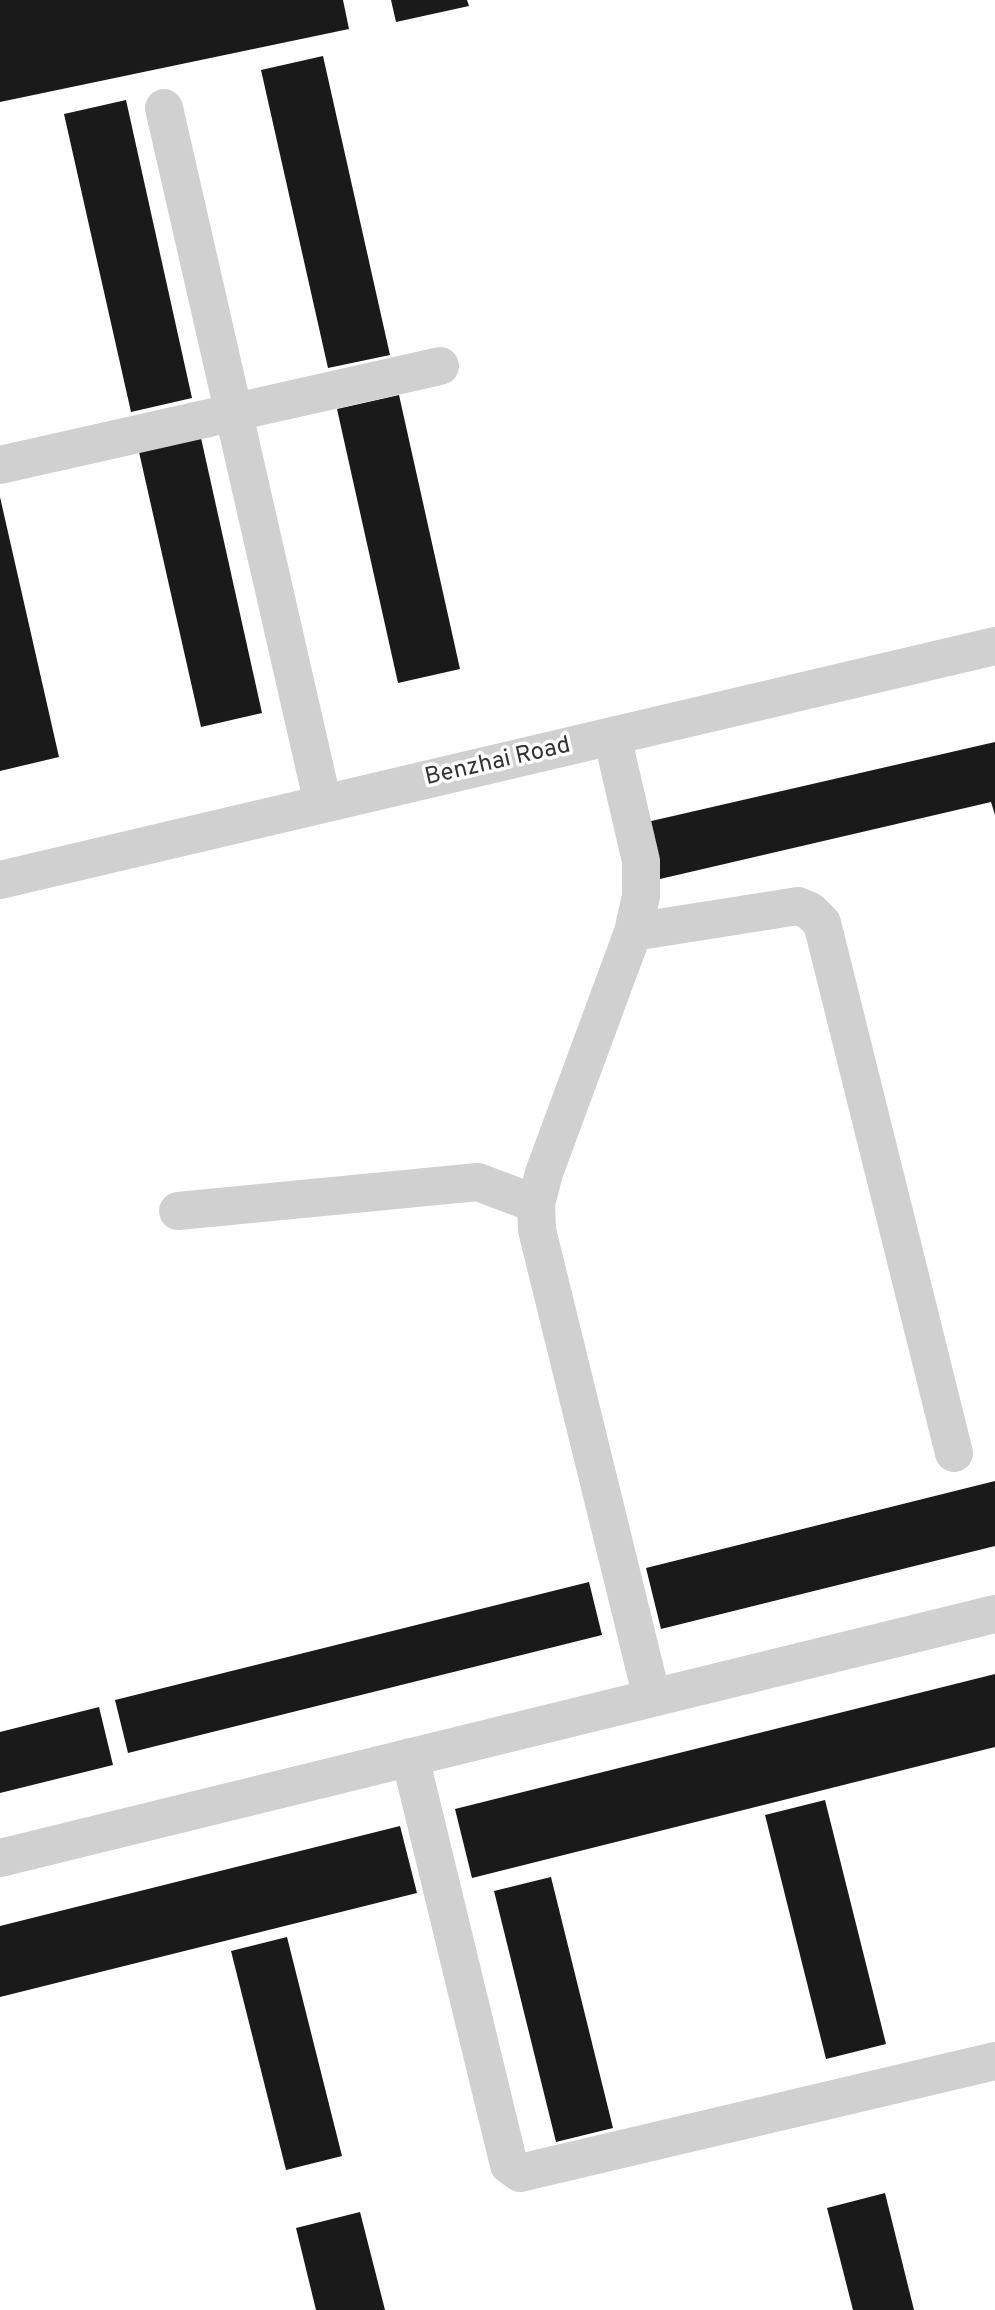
<!DOCTYPE html>
<html>
<head>
<meta charset="utf-8">
<style>
  body { margin:0 }
  canvas { display:block; background:#fff }
</style>
</head>
<body>
<canvas width="995" height="2310"></canvas>
<script>
const context = document.querySelector('canvas').getContext('2d');
context.lineJoin = 'round';
function fillPath(path, color) {
  context.fillStyle = color;
  context.fill(path, 'evenodd');
}
function poly(rows) {
  const path = new Path2D();
  for (const r of rows) {
    path.moveTo(r[0], r[1]);
    for (let i = 2; i < r.length; i += 2) path.lineTo(r[i], r[i + 1]);
  }
  return path;
}
function stroke(path, color, width, dash) {
  context.strokeStyle = color;
  context.lineWidth = width;
  context.lineCap = dash ? 'butt' : 'round';
  context.setLineDash(dash || []);
  context.stroke(path);
}
function drawText(font, color, halo, rows, align = 'center') {
  context.font = font + ' Overpass,sans-serif';
  context.lineWidth = 7;
  context.setLineDash([]);
  context.textBaseline = 'middle';
  context.strokeStyle = halo;
  context.fillStyle = color;
  for (const [text, x, y, turn = 0] of rows) {
    context.save();
    context.translate(x, y);
    context.rotate((+turn || 0) * Math.PI / 180);
    context.textAlign = isNaN(turn) ? turn : align;
    if (halo) context.strokeText(text, 0, 0);
    context.fillText(text, 0, 0);
    context.restore();
  }
}
fillPath(poly([
  [0,0,343,0,349,29,0,102],
  [391,0,467,0,469,6,396,22],
  [323,56,390,355,328,368,261,70],
  [126,100,192,398,131,412,64,114],
  [399,395,460,669,398,683,337,409],
  [201,438,262,713,201,727,139,452],
  [0,497,59,757,0,771],
  [995,742,995,815,991,802,660,879,647,822],
  [995,1481,995,1546,661,1629,646,1568],
  [589,1582,602,1635,128,1753,115,1700],
  [995,1674,995,1747,472,1878,455,1809],
  [99,1707,113,1765,0,1793,0,1732],
  [825,1800,886,2044,826,2059,765,1815],
  [400,1826,417,1893,0,1997,0,1926],
  [551,1877,613,2128,556,2142,494,1891],
  [287,1937,342,2156,286,2170,231,1951],
  [885,2193,914,2310,853,2310,827,2208],
  [360,2212,385,2310,316,2310,296,2228]
]), '#1a1a1a');
stroke(poly([
  [164,108,323,804],
  [0,465,440,366],
  [612,736,641,861,641,896,633,932,544,1173,536,1204,537,1230,652,1698],
  [0,880,995,646],
  [633,932,798,906,810,911,822,923,954,1453],
  [178,1211,478,1182,536,1204],
  [410,1757,509,2165,520,2173,995,2061],
  [0,1858,995,1614]
]), '#d0d0d0', 38);
drawText('24px', '#333', '#fff', [
  ["Benzhai Road",498,763,-13]
]);
</script>
</body>
</html>
